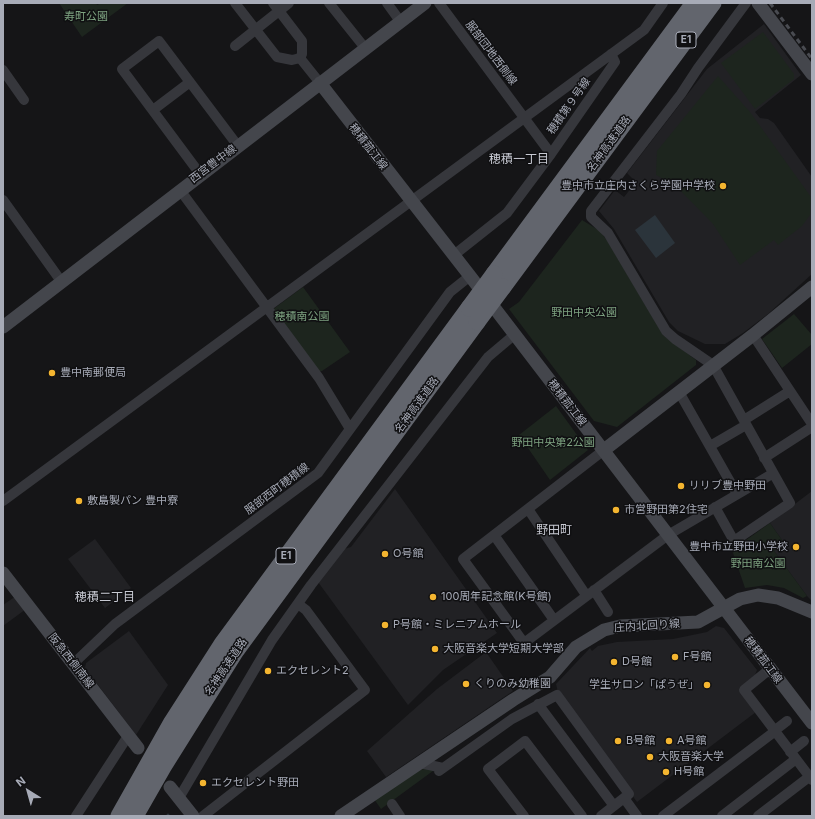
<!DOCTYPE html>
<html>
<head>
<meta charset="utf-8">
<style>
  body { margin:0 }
  #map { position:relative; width:815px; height:819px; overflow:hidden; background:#151517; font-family:Inter,sans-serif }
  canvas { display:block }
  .frame { position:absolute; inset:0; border:4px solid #a7abb7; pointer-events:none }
  .north { position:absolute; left:8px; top:771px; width:40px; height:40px; -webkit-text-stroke:3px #101012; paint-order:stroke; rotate:323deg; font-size:11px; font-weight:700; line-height:16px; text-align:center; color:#a7abb7 }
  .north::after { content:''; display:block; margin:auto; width:14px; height:18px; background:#a7abb7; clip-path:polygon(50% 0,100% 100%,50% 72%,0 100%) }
</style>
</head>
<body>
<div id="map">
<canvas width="815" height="819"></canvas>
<div class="frame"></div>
<div class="north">N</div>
</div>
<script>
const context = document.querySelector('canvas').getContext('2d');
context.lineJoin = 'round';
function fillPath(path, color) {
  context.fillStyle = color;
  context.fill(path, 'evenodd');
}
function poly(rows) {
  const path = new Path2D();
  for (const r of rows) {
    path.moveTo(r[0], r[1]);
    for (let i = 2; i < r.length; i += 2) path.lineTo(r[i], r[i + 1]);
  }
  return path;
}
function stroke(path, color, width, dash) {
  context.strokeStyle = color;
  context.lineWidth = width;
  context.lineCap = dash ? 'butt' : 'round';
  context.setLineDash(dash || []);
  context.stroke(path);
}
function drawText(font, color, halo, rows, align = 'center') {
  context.font = font + ' Inter,"Noto Sans JP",sans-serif';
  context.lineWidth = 3;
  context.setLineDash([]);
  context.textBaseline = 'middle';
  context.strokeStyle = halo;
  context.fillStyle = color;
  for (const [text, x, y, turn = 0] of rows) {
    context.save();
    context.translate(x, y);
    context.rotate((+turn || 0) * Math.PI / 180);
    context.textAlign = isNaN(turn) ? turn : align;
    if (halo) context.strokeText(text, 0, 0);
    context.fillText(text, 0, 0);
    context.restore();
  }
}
fillPath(poly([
  [764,24,801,75,755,112,760,118,768,119,774,123,812,177,812,274,768,314,743,333,725,344,705,344,678,331,669,322,614,229,599,211,615,190,624,197,636,182,627,173,707,69],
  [395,489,497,633,443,670,408,705,318,582,344,549,351,547],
  [812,491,812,601,807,596,774,551,784,543,770,523],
  [95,539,131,588,105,608,68,559],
  [16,596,26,609,3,626,3,605],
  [716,626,724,628,757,670,755,675,739,688,756,712,637,802,558,692,556,684,590,648,592,651,598,646,617,642,673,639,707,632],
  [129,631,168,685,136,735,85,668,86,663],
  [486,652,513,691,386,777,367,751,437,689]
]), '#212124');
fillPath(poly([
  [59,3,96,3,97,5,101,3,128,3,82,37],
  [763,32,794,74,794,79,755,109,721,63],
  [718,76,750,112,811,197,810,215,802,226,778,245,774,240,740,265,713,224,675,185,656,175,657,151],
  [582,220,600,231,608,242,663,335,696,360,696,365,617,427,594,421,509,309,519,302],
  [303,287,350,352,322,371,319,371,272,310],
  [794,314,812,335,812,344,782,368,762,339],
  [556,406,588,450,550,480,519,435],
  [770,523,784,543,774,551,807,596,803,598,784,588,767,585,745,588,732,550],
  [434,768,437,768,381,809,374,799,417,770]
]), '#1d251e');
fillPath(poly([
  [655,215,675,243,656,258,635,230]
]), '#2b343b');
stroke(poly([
  [168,816,168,815]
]), '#2b343b', 3);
stroke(poly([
  [235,3,277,57,292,60,300,58,320,83],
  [273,3,302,41,302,54,300,58],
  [329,3,365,48],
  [387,3,400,21],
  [439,3,551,154],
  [235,46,289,3],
  [3,70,24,100],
  [153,110,190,82],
  [200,174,122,69,159,41,238,146],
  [180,190,319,378,350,429],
  [3,200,61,281],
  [454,255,507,213,551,154,615,62,611,54],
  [753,335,812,424],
  [679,392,737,494],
  [744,420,790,391],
  [710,446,746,425],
  [604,450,463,559,524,643,668,535,772,474],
  [764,458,812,427],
  [3,501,644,30,663,3],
  [715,507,734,541,790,503,713,365,675,339,666,331,608,233,591,217,591,211,681,94,698,68,746,3],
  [528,509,586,595],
  [494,535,554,620],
  [594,590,608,612],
  [73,664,115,624,318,473,450,292,470,276],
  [770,669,744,690,812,780],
  [538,704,614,806],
  [774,731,787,721],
  [790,752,804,741],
  [420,763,443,768],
  [439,771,512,719,557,695,629,794,624,798],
  [179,798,272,640,311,585,488,357,514,335],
  [392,804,400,816],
  [76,816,128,736],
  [203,816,365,690,306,610,298,604],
  [524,816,488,769,525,741,582,816],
  [601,816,624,798,637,816],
  [663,816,774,732],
  [722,816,796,759],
  [758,816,809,777]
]), '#36373c', 10);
stroke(poly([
  [758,3,812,74],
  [320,83,470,276,812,723],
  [3,327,425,3],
  [604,450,753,335,812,287],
  [3,573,138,748],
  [170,787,193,816],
  [341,816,513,700,550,677,576,647,604,630,620,626,698,622,740,599,758,595,778,598,812,612]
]), '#44464c', 13);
stroke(poly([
  [494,274,694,3],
  [503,287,713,3],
  [119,816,172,722,222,644,469,308],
  [135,816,163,767,235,652,477,322]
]), '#62656d', 17);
stroke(poly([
  [770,3,812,59]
]), '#494b51', 3, [5, 4]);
stroke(poly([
  [469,308,494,274],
  [477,322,503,287]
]), '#62656d', 17);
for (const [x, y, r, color] of [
  [723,186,4,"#f4b530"],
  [52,373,4,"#f4b530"],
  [681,486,4,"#f4b530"],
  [79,501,4,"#f4b530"],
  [616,510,4,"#f4b530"],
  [796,547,4,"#f4b530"],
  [385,554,4,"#f4b530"],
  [433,597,4,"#f4b530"],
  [385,625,4,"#f4b530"],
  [435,649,4,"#f4b530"],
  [675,657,4,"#f4b530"],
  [614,662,4,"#f4b530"],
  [268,671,4,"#f4b530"],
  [466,684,4,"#f4b530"],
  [707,685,4,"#f4b530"],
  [618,741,4,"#f4b530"],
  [669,741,4,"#f4b530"],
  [650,757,4,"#f4b530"],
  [666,772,4,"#f4b530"],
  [203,783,4,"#f4b530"]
]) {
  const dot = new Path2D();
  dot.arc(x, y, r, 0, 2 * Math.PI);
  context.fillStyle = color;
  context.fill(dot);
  stroke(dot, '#101012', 1.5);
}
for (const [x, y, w] of [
  [686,40,20],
  [286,556,20]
]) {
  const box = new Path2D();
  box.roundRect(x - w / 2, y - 8, w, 16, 3);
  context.fillStyle = '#101012';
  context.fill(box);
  stroke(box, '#a7abb7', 1);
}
drawText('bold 10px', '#a7abb7', null, [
  ["E1",686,40],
  ["E1",286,556]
]);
drawText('11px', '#7da280', '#101012', [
  ["寿町公園",86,17],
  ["野田中央公園",584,313],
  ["穂積南公園",302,317],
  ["野田中央第2公園",553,443],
  ["野田南公園",758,564]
]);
drawText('11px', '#a7abb7', '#101012', [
  ["服部団地西側線",491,53,53],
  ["穂積第９号線",569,106,-55],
  ["名神高速道路",609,144,-54],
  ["穂積菰江線",368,147,52],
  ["西宮豊中線",213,164,-37],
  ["穂積菰江線",567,403,52],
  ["名神高速道路",417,405,-54],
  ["服部西町穂積線",277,489,-37],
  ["庄内北回り線",647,626,-4],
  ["穂積菰江線",763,660,53],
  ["阪急西側南線",71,661,52],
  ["名神高速道路",226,667,-56]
]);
drawText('11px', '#a7abb7', '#101012', [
  ["豊中市立庄内さくら学園中学校",715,186,"right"],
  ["豊中南郵便局",60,373],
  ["リリブ豊中野田",689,486],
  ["敷島製パン 豊中寮",87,501],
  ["市営野田第2住宅",624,510],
  ["豊中市立野田小学校",788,547,"right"],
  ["O号館",393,554],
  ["100周年記念館(K号館)",441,597],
  ["P号館・ミレニアムホール",393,625],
  ["大阪音楽大学短期大学部",443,649],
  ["F号館",683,657],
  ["D号館",622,662],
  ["エクセレント2",276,671],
  ["くりのみ幼稚園",474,684],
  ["学生サロン「ぱうぜ」",699,685,"right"],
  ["B号館",626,741],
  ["A号館",677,741],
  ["大阪音楽大学",658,757],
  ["H号館",674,772],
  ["エクセレント野田",211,783]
], 'left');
drawText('12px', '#c8cad3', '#101012', [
  ["穂積一丁目",519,159],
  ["野田町",554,530],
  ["穂積二丁目",105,597]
]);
</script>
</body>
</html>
